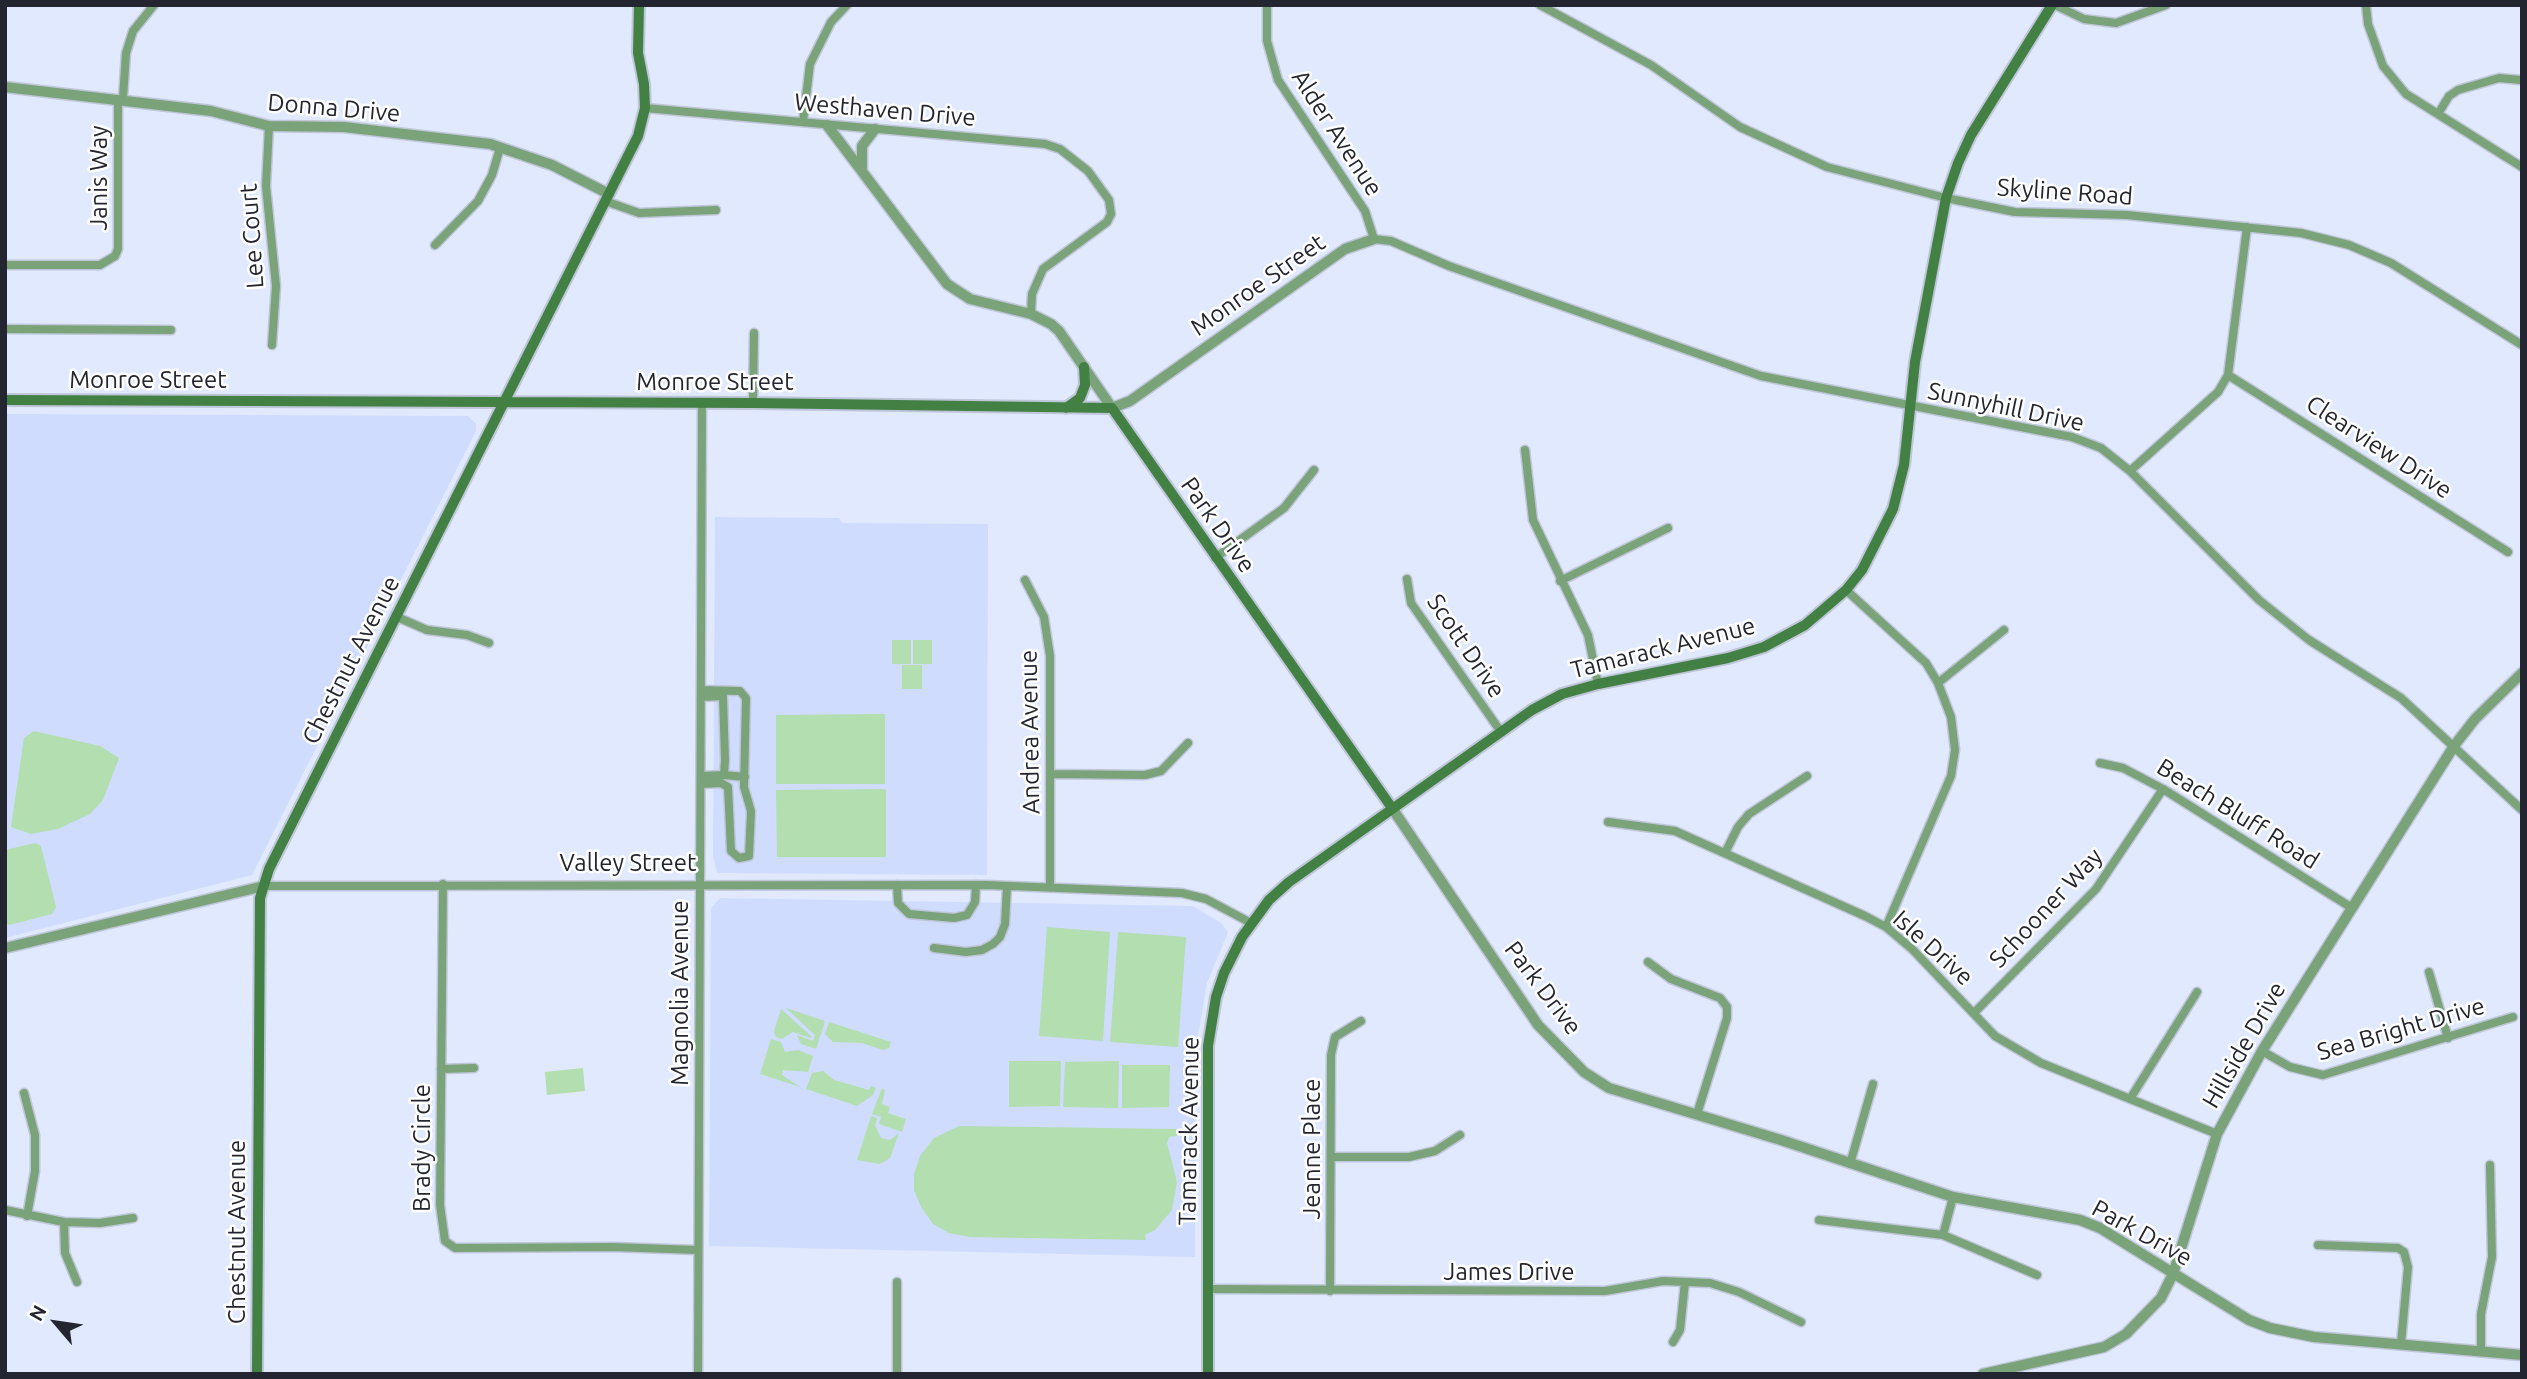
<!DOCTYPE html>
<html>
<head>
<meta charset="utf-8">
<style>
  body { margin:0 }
  #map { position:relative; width:2527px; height:1379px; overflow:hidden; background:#e1e9fe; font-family:Ubuntu,sans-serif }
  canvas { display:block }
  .frame { position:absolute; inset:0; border:7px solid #232630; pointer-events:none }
  .north { position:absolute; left:21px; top:1288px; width:70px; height:70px; -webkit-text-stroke:5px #fff; paint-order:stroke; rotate:299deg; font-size:19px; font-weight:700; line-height:28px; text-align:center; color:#232630 }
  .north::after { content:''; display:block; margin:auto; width:24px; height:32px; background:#232630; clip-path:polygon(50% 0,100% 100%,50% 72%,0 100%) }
</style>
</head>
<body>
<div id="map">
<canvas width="2527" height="1379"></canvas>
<div class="frame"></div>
<div class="north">N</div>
</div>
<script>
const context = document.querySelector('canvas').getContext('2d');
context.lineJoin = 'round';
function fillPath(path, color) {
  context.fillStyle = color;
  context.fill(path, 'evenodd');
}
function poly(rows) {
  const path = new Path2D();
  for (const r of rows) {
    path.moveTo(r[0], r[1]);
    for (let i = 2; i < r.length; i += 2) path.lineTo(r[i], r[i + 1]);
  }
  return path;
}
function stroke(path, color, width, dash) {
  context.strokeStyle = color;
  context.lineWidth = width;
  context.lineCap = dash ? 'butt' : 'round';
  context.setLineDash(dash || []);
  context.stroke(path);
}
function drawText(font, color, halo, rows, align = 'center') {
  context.font = font + ' Ubuntu,sans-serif';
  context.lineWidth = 5;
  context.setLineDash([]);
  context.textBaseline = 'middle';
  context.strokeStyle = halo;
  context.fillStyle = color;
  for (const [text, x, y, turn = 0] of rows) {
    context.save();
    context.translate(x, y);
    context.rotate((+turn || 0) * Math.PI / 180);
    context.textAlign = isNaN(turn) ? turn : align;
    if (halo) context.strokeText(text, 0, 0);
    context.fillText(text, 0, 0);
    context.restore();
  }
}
fillPath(poly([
  [5,414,468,416,476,424,476,431,252,875,5,938],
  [715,517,839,518,842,523,988,524,987,875,717,873,713,855],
  [720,898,1193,906,1221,923,1228,932,1207,983,1196,1047,1195,1257,709,1246,711,908]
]), '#cfdcfd');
fillPath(poly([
  [892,640,911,640,911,664,892,664],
  [913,640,932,640,932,664,913,664],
  [902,665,922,665,922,689,902,689],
  [885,714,885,784,776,784,776,715],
  [34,731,100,746,119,758,103,800,90,814,58,829,31,834,11,827,24,738],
  [886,789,886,857,777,857,776,790],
  [35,843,41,846,56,907,52,914,9,925,5,923,5,850],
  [1047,927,1110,932,1103,1041,1039,1036],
  [1118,932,1186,937,1178,1047,1110,1042],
  [786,1008,825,1021,816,1049,801,1044,797,1035,813,1041,815,1035],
  [781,1009,811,1036,811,1038,793,1032,782,1039,776,1037,774,1031],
  [829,1022,891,1042,889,1048,883,1050,862,1043,833,1042,825,1034],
  [771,1039,781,1042,785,1052,798,1050,813,1056,808,1072,783,1070,782,1075,800,1087,760,1074],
  [1009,1061,1061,1061,1060,1106,1009,1107],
  [1119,1061,1118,1108,1063,1107,1065,1062],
  [1122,1065,1170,1065,1169,1107,1122,1108],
  [583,1068,585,1091,547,1095,545,1072],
  [823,1071,834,1080,869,1090,871,1086,876,1088,873,1095,857,1106,806,1089,812,1073],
  [882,1088,885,1090,882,1104,890,1107,888,1113,906,1119,902,1132,879,1124,881,1117,872,1114],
  [871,1116,877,1118,875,1125,881,1138,890,1140,899,1133,890,1158,880,1164,857,1160],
  [959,1126,1177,1129,1177,1136,1169,1137,1167,1143,1177,1182,1172,1210,1155,1230,1145,1235,1146,1240,970,1237,949,1233,933,1224,921,1207,914,1190,914,1174,920,1156,934,1138]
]), '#b2deb0');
const minor = poly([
  [1267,5,1267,41,1278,80,1365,211,1374,239,1391,241,1449,266,1761,376,2072,437,2101,448,2130,471,2259,600,2309,640,2401,698,2522,810],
  [1540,5,1651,65,1740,127,1827,167,1946,198,2015,212,2127,215,2301,233,2349,245,2391,263,2522,345],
  [2055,5,2084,19,2116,23,2166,5],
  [2366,5,2368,24,2383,66,2406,94,2522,167],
  [123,98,126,53,133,31,154,5],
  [645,108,1045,144,1060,149,1088,171,1109,200,1111,214,1107,222,1043,269,1032,294,1031,314],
  [2438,114,2449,96,2458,90,2499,78,2521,80],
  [803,122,810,64,831,22,847,5],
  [269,126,266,186,276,286,272,345],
  [605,201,639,213,716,210],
  [435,245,478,201,492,175,500,148],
  [5,265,100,265,115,256,118,249,118,99],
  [5,329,171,330],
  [2228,375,2508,552],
  [753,403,754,333],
  [1525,450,1533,520,1588,635,1598,684],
  [2130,471,2218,392,2228,375,2247,227],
  [1215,558,1284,508,1314,470],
  [1407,579,1411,603,1501,732],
  [1025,580,1044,617,1050,656,1050,888],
  [1560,581,1668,528],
  [1846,590,1926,663,1938,683,1951,717,1955,750,1951,776,1886,927],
  [397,617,427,630,467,635,489,643],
  [1938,683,2004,630],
  [2100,763,2123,768,2163,789,2352,908],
  [1051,774,1145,775,1161,771,1188,743],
  [724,775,745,777],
  [701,776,724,775,725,760,723,696,701,697],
  [701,784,721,783,728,787,731,851,739,858,749,856,751,811,744,787,746,698,740,691,701,690],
  [1608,822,1675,831,1865,916,1886,927,1912,949,1995,1036,2041,1063,2217,1134],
  [1725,853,1738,827,1749,814,1807,776],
  [443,884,440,1205,445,1241,455,1248,613,1247,697,1250],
  [897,885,898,903,909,914,954,918,967,915,975,902,976,885],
  [264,886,986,885,1182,893,1206,899,1251,923],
  [934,948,966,952,982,950,993,944,1000,937,1005,924,1007,886],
  [1648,962,1671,979,1720,998,1727,1007,1727,1018,1697,1114],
  [2429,972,2448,1038],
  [1974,1013,2096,889,2163,789],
  [2262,1051,2290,1067,2323,1075,2513,1017],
  [441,1069,474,1068],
  [24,1093,35,1135,35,1171,27,1216],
  [2130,1099,2197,992],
  [1331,1157,1409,1157,1435,1151,1460,1135],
  [1850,1164,1873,1084],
  [5,1210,64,1222,100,1223,133,1218],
  [1819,1220,1943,1235,2037,1275],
  [64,1222,65,1253,77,1282],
  [1943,1235,1953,1197],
  [2318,1245,2398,1248,2404,1252,2408,1267,2401,1344],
  [1208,1289,1605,1291,1663,1281,1710,1283,1739,1292,1801,1322],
  [1330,1291,1331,1055,1335,1037,1361,1021],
  [1673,1342,1680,1330,1685,1282],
  [2481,1352,2481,1314,2492,1257,2490,1165],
  [698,1374,702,402],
  [897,1374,897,1282]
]);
const tertiary = poly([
  [5,87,211,111,269,126,344,127,490,144,552,165,609,194],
  [827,125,947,284,970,299,1031,314,1051,324,1059,331,1112,408,1130,401,1345,249,1374,239],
  [862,168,862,146,875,129],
  [1392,808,1538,1025,1584,1072,1609,1088,1781,1140,1953,1197,2080,1220,2100,1228,2249,1320,2270,1328,2314,1337,2522,1355],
  [5,948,264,886],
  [1983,1374,2104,1347,2126,1334,2161,1298,2173,1274,2217,1134,2262,1051,2454,746,2475,719,2522,673]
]);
const secondary = poly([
  [5,400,753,403,1112,408,1392,808],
  [1066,408,1080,398,1085,385,1084,367],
  [257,1374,260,898,269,869,638,136,645,108,644,84,638,53,639,5],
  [1208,1374,1208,1046,1216,997,1224,973,1242,937,1269,900,1289,882,1532,710,1562,694,1598,684,1728,658,1764,647,1805,625,1846,590,1862,570,1893,509,1904,465,1915,362,1946,198,1958,163,1971,135,2052,5]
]);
stroke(minor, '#bfc6d9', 11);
stroke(tertiary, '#bfc6d9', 13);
stroke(secondary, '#bfc6d9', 14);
stroke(minor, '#7ba37a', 8);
stroke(tertiary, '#7ba37a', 10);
stroke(secondary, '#438044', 10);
drawText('24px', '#232630', '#fff', [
  ["Donna Drive",334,108,5],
  ["Westhaven Drive",885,110,5],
  ["Alder Avenue",1337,133,57],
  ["Janis Way",99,178,-90],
  ["Skyline Road",2065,192,4],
  ["Lee Court",252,236,-94],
  ["Monroe Street",1258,285,-35],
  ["Monroe Street",148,380],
  ["Monroe Street",715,382],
  ["Sunnyhill Drive",2006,407,12],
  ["Clearview Drive",2379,447,33],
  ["Park Drive",1218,525,55],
  ["Scott Drive",1466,646,56],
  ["Tamarack Avenue",1663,648,-14],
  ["Chestnut Avenue",351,660,-63],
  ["Andrea Avenue",1030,732,-91],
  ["Beach Bluff Road",2238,814,32],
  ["Valley Street",628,863],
  ["Schooner Way",2046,908,-47],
  ["Isle Drive",1933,948,42],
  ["Park Drive",1543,988,53],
  ["Magnolia Avenue",680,993,-90],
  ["Sea Bright Drive",2401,1029,-16],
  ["Hillside Drive",2244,1045,-60],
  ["Tamarack Avenue",1189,1131,-89],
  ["Brady Circle",422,1148,-90],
  ["Jeanne Place",1312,1149,-90],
  ["Chestnut Avenue",237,1232,-90],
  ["Park Drive",2142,1233,29],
  ["James Drive",1509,1272]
]);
</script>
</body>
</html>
